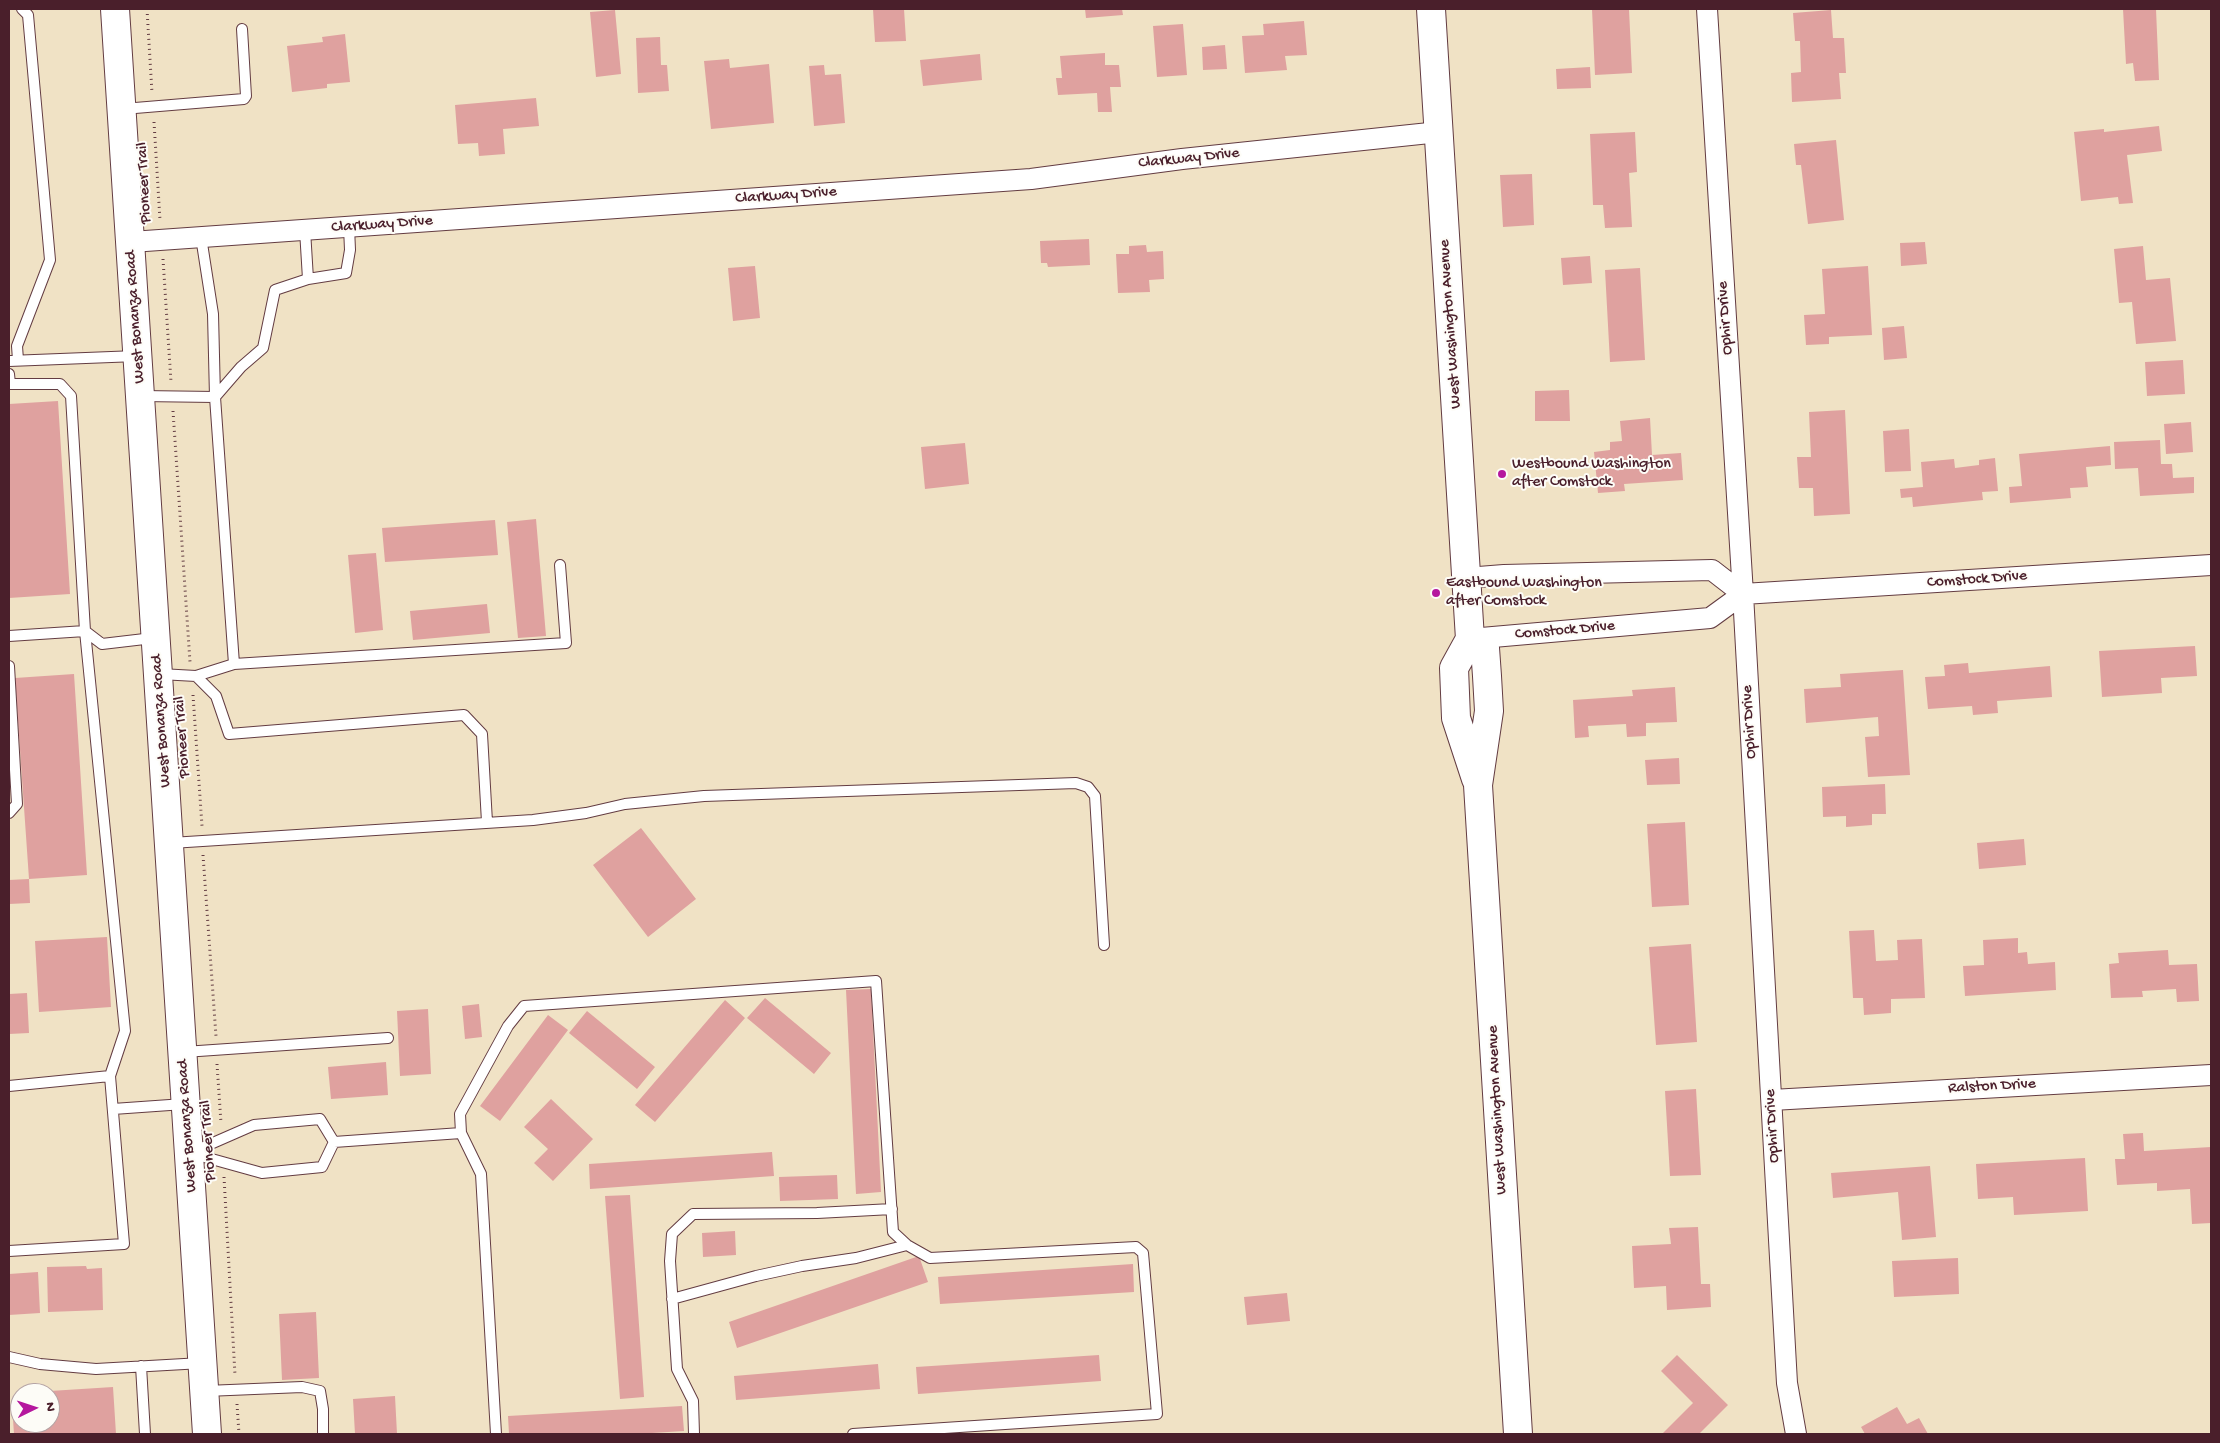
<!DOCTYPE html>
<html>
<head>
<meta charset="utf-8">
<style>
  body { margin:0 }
  #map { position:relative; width:2220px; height:1443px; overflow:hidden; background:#f0e2c5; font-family:"Gochi Hand",sans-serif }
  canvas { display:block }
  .frame { position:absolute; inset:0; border:10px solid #4a1f2b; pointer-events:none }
  .north { position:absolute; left:10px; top:1383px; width:50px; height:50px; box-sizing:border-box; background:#fdfcf7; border:1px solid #b5a4a5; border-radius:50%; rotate:86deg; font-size:14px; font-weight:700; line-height:20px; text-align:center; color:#4a1f2b }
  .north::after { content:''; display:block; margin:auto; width:18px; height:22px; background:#b5179e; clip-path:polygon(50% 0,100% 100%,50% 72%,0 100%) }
</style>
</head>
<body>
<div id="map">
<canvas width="2220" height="1443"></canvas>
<div class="frame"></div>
<div class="north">N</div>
</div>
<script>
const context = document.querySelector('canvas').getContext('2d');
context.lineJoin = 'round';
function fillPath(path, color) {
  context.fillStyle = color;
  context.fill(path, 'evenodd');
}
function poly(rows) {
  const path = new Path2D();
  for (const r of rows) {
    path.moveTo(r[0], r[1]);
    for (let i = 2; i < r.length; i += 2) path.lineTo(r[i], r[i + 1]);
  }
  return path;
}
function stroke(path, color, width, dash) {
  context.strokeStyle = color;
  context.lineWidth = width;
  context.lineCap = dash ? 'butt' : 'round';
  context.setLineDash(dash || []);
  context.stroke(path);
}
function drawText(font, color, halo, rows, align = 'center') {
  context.font = font + ' "Gochi Hand",sans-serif';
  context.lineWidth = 4;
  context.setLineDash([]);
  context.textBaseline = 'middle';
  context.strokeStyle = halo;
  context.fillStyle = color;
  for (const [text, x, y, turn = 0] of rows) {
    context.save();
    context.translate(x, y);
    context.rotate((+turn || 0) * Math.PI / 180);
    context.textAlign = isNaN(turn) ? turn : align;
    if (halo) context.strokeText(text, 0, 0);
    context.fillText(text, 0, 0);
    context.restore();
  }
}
fillPath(poly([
  [873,9,904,9,906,41,875,42],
  [1085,9,1122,9,1123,15,1086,18],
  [1592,9,1629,9,1632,73,1595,75],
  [2123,9,2156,9,2159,80,2135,81,2133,63,2126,64],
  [615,10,621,74,596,77,590,12],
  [1831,10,1833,38,1844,38,1846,73,1839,73,1841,99,1792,102,1791,73,1801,72,1800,41,1795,41,1793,13],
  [1304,21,1307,55,1285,56,1287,70,1245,73,1242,36,1264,35,1263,24],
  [1183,24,1187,75,1157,77,1153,26],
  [345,34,350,82,327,84,327,88,292,92,287,46,323,42,322,37],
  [660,37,661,65,667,65,669,91,638,93,636,38],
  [1225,45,1227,69,1203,70,1202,47],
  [1105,53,1105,65,1119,65,1121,87,1110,87,1112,112,1098,112,1097,93,1058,95,1056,78,1062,78,1060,56],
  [980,54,982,80,923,86,920,60],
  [729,59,730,68,769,64,774,123,711,129,704,61],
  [824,65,825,75,841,74,845,123,814,126,809,66],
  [1590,67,1591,88,1557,89,1556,69],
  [536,98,539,126,503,129,505,154,479,156,478,143,458,144,455,105],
  [2159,126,2162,151,2127,155,2133,203,2119,204,2118,197,2081,201,2074,132,2104,129,2104,132],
  [1635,132,1637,172,1629,173,1632,227,1605,228,1603,205,1593,205,1590,134],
  [1836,140,1844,220,1808,224,1801,165,1796,165,1794,144],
  [1532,174,1534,225,1503,227,1500,175],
  [1089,239,1090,265,1048,267,1047,263,1041,263,1040,241],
  [1925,242,1927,264,1901,266,1900,243],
  [1146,245,1147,252,1163,251,1164,279,1149,280,1150,292,1118,293,1116,254,1129,254,1129,246],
  [2143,246,2146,280,2170,278,2176,341,2136,344,2132,302,2119,303,2114,249],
  [1590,256,1592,283,1563,285,1561,258],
  [755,266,760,318,733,321,728,268],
  [1868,266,1872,335,1829,337,1829,344,1806,345,1804,315,1825,314,1822,269],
  [1640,268,1645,360,1610,362,1605,270],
  [1904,326,1907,358,1884,360,1882,328],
  [2183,360,2185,394,2147,396,2145,362],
  [1569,390,1570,421,1535,421,1535,391],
  [58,401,70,594,9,598,9,404],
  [1845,410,1850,514,1814,516,1813,488,1799,488,1797,457,1811,457,1809,412],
  [1650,418,1652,455,1681,453,1683,480,1624,484,1625,491,1598,493,1594,452,1610,450,1610,442,1622,441,1620,421],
  [2191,422,2193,452,2166,454,2164,424],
  [1909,429,1911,471,1885,472,1883,431],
  [2160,440,2161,464,2172,464,2173,478,2194,477,2194,493,2140,496,2138,468,2115,469,2114,442],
  [965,443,969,484,925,489,921,447],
  [2110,446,2111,465,2086,467,2088,487,2070,488,2071,498,2010,503,2009,487,2022,486,2019,454],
  [1995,458,1998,491,1982,492,1983,500,1913,507,1912,497,1901,498,1900,489,1923,487,1921,462,1954,459,1955,468,1979,465,1979,460],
  [536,519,546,636,518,638,507,522],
  [495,520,498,555,385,562,382,528],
  [376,553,383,630,355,633,348,555],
  [487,604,490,633,413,640,410,611],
  [2195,646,2197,676,2161,678,2162,693,2102,697,2099,651],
  [1968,663,1969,673,2050,666,2052,697,1997,701,1998,713,1973,715,1972,706,1928,709,1925,677,1945,676,1944,665],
  [1903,670,1910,775,1868,777,1865,737,1879,736,1878,717,1806,723,1804,689,1841,687,1840,674],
  [74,674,87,875,29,879,15,678],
  [1675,687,1677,722,1646,723,1646,736,1627,737,1626,724,1588,726,1589,737,1575,738,1573,700,1633,696,1632,690],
  [1679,758,1680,784,1647,785,1645,760],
  [1885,784,1886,814,1872,814,1872,825,1846,827,1846,816,1823,817,1822,787],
  [1685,822,1689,905,1652,907,1647,824],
  [641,828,696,899,648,937,593,865],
  [2024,839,2026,865,1979,869,1977,843],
  [29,879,30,903,9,904,9,880],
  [1874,930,1876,961,1898,960,1897,940,1922,939,1925,998,1891,999,1891,1013,1864,1015,1863,998,1853,998,1849,931],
  [107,937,111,1007,39,1012,35,941],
  [2018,938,2018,953,2027,952,2028,964,2055,962,2056,990,1965,996,1963,966,1984,965,1983,940],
  [1691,944,1697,1042,1656,1045,1649,947],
  [2168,950,2169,965,2197,964,2199,1001,2177,1002,2176,989,2142,991,2143,997,2111,998,2109,964,2119,963,2118,953],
  [871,989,881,1192,856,1194,846,990],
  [27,993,29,1033,9,1034,9,994],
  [765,998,831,1053,814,1074,747,1018],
  [725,1000,745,1018,655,1122,635,1105],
  [479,1004,482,1037,465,1039,462,1006],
  [428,1009,431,1074,400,1076,397,1011],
  [587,1011,655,1067,637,1089,569,1033],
  [548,1015,568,1030,500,1121,480,1106],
  [386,1062,388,1095,331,1099,328,1067],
  [1696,1089,1701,1175,1670,1176,1665,1091],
  [551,1099,593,1139,553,1181,534,1163,548,1149,524,1127],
  [2143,1133,2144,1151,2211,1147,2211,1223,2192,1224,2190,1189,2157,1191,2157,1183,2117,1185,2115,1159,2125,1159,2123,1134],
  [772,1152,774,1176,590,1189,589,1164],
  [2085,1158,2088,1211,2014,1215,2013,1197,1978,1199,1976,1164],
  [1930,1166,1936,1237,1902,1240,1898,1192,1833,1198,1831,1173],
  [837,1175,838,1199,780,1201,779,1177],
  [630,1195,644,1397,620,1399,605,1196],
  [1698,1227,1701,1284,1710,1284,1711,1307,1667,1310,1666,1286,1634,1288,1632,1246,1671,1244,1669,1228],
  [735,1231,736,1255,703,1257,702,1233],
  [919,1256,928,1282,737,1348,729,1322],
  [1958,1258,1959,1294,1894,1297,1892,1261],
  [1133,1264,1134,1292,940,1304,938,1277],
  [86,1266,87,1269,102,1268,103,1310,48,1312,47,1267],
  [38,1272,40,1313,9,1315,9,1274],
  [1287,1293,1290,1321,1247,1325,1244,1297],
  [316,1312,319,1378,282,1380,279,1314],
  [1099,1355,1101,1381,918,1394,916,1367],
  [1677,1355,1728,1405,1699,1434,1662,1434,1693,1403,1661,1371],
  [878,1364,880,1389,736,1400,734,1376],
  [113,1387,116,1434,14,1434,12,1404,20,1403,20,1423,50,1423,50,1391],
  [395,1396,397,1434,355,1434,353,1399],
  [682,1406,684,1431,636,1434,509,1434,508,1416],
  [1897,1407,1907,1424,1919,1418,1928,1434,1865,1434,1861,1427]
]), '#dfa19f');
const service = poly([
  [123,109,244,99,246,96,242,29],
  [305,230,308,279],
  [201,237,213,314,215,397],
  [18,360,17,346,50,260,28,15,22,9],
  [9,361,137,356],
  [9,374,10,384,60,384,71,396,85,631,125,1031,110,1076,124,1244,9,1251],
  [141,396,215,397,234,664,196,676],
  [215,397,241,367,263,348,275,290,308,279,346,273,350,250,349,227],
  [9,636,85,631,102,644,153,638],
  [234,664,566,643,560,565],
  [9,666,17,804,9,813],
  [160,674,196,676,216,696,229,734,464,715,482,734,487,822],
  [171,843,533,820,586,813,625,804,704,796,1076,783,1088,787,1095,796,1104,945],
  [184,1052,388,1038],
  [9,1086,110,1076],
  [113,1109,184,1104],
  [320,1119,334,1142,322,1167,262,1173,190,1153,254,1125,320,1119],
  [334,1142,461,1133],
  [672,1299,756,1276,802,1266,856,1258,907,1245],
  [9,1357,40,1364,96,1369,202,1363],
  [141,1366,145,1434],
  [206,1391,302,1387,320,1391,323,1409,323,1434],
  [496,1434,481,1174,461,1133,460,1114,508,1026,524,1006,876,981,893,1232,907,1245,930,1258,1136,1247,1143,1253,1157,1414,853,1434],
  [694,1434,693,1401,677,1369,670,1261,672,1234,693,1214,817,1213,892,1209]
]);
const minor = poly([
  [1707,9,1743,594,1787,1383,1796,1434],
  [131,242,1031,179,1182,159,1439,132],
  [1466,578,1504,575,1712,570,1743,594],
  [1470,639,1710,618,1743,594,2211,565],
  [1772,1100,2211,1075]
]);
const secondary = poly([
  [115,9,207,1434]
]);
const primary = poly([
  [1431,9,1470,639,1454,668,1456,718,1476,779],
  [1470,639,1485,648,1487,676,1489,711,1478,785,1518,1434]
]);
stroke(service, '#633c42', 12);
stroke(minor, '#633c42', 22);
stroke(secondary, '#633c42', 30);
stroke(primary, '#633c42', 30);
stroke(poly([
  [147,9,152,93],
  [154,122,160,220],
  [163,259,171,382],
  [173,411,190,662],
  [193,695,202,826],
  [203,855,216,1036],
  [217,1064,221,1123],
  [224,1177,235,1375],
  [237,1404,239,1434]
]), '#633c42', 3, [1, 4]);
stroke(service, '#fff', 10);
stroke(minor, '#fff', 20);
stroke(secondary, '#fff', 28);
stroke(primary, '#fff', 28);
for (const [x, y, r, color] of [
  [1502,474,5,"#b5179e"],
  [1436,593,5,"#b5179e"]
]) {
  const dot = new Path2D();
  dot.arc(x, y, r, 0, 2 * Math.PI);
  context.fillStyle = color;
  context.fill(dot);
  stroke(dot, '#fdfcf7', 2);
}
drawText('16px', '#4a1f2b', '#fdfcf7', [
  ["Clarkway Drive",1189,159,-6],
  ["Pioneer Trail",145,183,-93],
  ["Clarkway Drive",786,196,-4],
  ["Clarkway Drive",382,225,-4],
  ["West Bonanza Road",136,317,-94],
  ["Ophir Drive",1726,318,-94],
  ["West Washington Avenue",1451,324,-94],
  ["Comstock Drive",1977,580,-4],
  ["Comstock Drive",1565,631,-5],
  ["West Bonanza Road",162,721,-94],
  ["Ophir Drive",1750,722,-93],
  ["Pioneer Trail",183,737,-94],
  ["Ralston Drive",1992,1087,-3],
  ["West Washington Avenue",1498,1110,-93],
  ["West Bonanza Road",188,1126,-94],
  ["Ophir Drive",1773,1126,-93],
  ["Pioneer Trail",209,1141,-94]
]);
drawText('16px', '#4a1f2b', '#fdfcf7', [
  ["Westbound Washington",1512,465],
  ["after Comstock",1512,483],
  ["Eastbound Washington",1446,584],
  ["after Comstock",1446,602]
], 'left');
</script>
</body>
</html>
